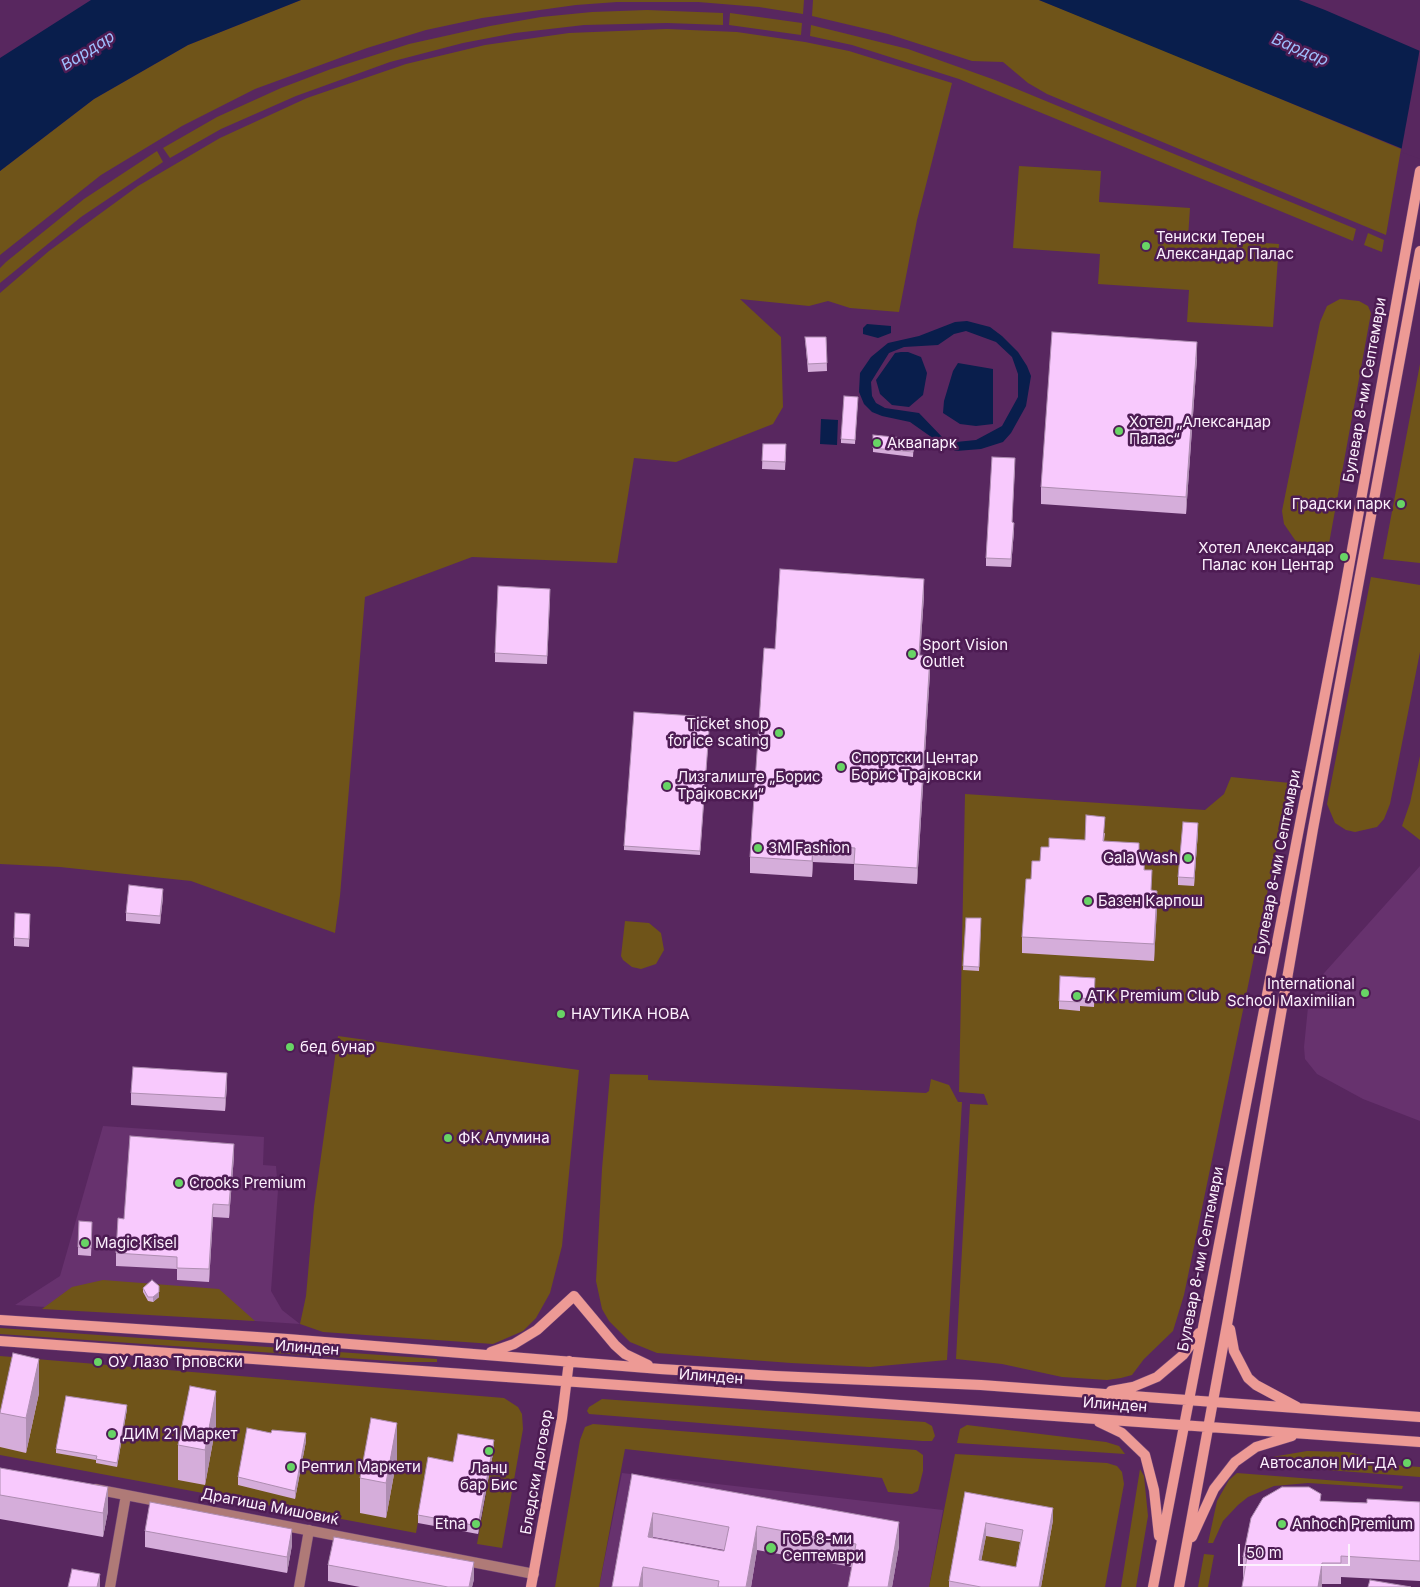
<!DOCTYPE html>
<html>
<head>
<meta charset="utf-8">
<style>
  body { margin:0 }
  #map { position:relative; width:1420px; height:1587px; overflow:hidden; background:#58275f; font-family:Inter,sans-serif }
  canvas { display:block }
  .scale { position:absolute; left:1238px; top:1544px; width:112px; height:22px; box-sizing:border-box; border:2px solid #fcf0fd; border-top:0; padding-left:6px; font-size:15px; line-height:18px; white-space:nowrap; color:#fcf0fd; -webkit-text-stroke:4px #4d1c53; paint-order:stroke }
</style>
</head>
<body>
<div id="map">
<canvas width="1420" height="1587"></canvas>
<div class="scale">50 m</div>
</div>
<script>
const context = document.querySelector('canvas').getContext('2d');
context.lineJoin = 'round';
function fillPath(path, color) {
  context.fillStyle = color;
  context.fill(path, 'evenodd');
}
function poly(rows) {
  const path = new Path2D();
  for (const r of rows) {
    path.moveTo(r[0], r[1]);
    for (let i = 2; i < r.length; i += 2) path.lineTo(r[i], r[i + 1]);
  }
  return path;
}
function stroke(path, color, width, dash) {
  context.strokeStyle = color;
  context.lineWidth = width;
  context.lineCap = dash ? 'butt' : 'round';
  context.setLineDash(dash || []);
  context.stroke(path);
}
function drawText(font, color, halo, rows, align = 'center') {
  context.font = font + ' Inter,sans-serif';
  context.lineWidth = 5;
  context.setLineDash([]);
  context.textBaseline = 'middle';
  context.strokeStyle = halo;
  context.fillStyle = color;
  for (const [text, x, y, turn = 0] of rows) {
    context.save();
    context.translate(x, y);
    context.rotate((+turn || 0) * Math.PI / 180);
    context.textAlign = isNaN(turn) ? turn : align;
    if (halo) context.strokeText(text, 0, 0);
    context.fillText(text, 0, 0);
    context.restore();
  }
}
fillPath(poly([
  [1420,866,1420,1121,1363,1099,1317,1074,1305,1059,1304,1047,1309,997,1317,981],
  [103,1126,264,1137,263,1165,276,1166,278,1190,271,1291,282,1310,300,1324,15,1305,60,1276],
  [622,1473,943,1510,929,1587,599,1587]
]), '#67326e');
fillPath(poly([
  [301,0,804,0,803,14,759,7,698,2,617,2,576,5,482,18,426,30,367,48,255,89,182,126,101,175,0,255,0,171,94,99,188,45],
  [813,0,1039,0,1144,42,1401,149,1386,235,1047,94,1028,83,1003,62,972,61,888,34,812,16],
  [647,10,723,13,723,25,667,23,584,25,515,33,463,43,390,62,296,96,221,129,170,158,163,148,217,117,281,88,331,69,409,44,490,26,541,17,592,12],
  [730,13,802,23,801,35,729,25],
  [811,25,908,49,995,80,1356,229,1353,241,959,79,852,45,810,36],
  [667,29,737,32,805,42,849,51,952,83,917,220,899,312,850,308,828,301,809,306,740,299,781,337,783,407,773,424,676,462,634,458,617,563,472,557,365,597,340,896,335,933,191,881,60,867,0,864,0,293,49,251,138,186,220,138,307,98,406,64,485,45,569,33],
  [157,151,163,162,81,217,0,283,0,268,6,262,84,199],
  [1019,166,1101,171,1099,202,1190,208,1188,238,1279,244,1273,327,1187,322,1189,290,1098,284,1100,254,1013,248],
  [1368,233,1384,240,1382,252,1364,245],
  [1340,299,1359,301,1368,306,1371,313,1328,549,1300,543,1295,540,1284,524,1282,511,1320,322,1327,306],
  [1420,364,1420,563,1383,559],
  [1371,577,1420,585,1420,652,1390,804,1384,819,1377,827,1355,832,1346,830,1335,823,1327,804],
  [1420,756,1420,840,1402,826,1410,803],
  [1231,777,1290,783,1184,1295,1173,1331,1144,1359,1132,1375,1121,1378,1107,1380,1062,1377,1002,1364,956,1359,970,1104,988,1105,984,1094,959,1092,965,794,1205,810,1224,794],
  [625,921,649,923,661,933,664,950,656,964,641,969,632,967,623,960,621,956],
  [338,1036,579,1070,562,1246,550,1293,536,1318,523,1331,493,1344,323,1332,300,1324,306,1296,314,1206],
  [610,1074,648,1075,648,1080,926,1093,929,1091,931,1079,949,1085,958,1102,962,1102,947,1360,870,1367,791,1363,657,1353,630,1342,609,1321,602,1309,596,1281,602,1169],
  [103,1280,219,1289,255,1321,42,1309,72,1287],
  [0,1328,437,1359,437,1362,405,1362,0,1334],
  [0,1356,504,1398,518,1407,522,1414,523,1429,502,1548,477,1544,494,1448,453,1469,428,1465,416,1533,0,1455],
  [602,1399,925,1422,932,1426,935,1436,932,1441,922,1441,589,1414,587,1411,589,1407],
  [593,1424,916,1450,923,1455,923,1471,918,1491,912,1494,888,1492,882,1478,625,1449,599,1587,555,1587,580,1440,585,1427],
  [967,1425,1106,1442,1119,1446,1125,1454,957,1443,960,1429],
  [1307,1451,1348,1452,1361,1455,1379,1464,1420,1467,1420,1477,1261,1465,1272,1457],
  [955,1454,1107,1463,1117,1466,1122,1472,1124,1484,1105,1587,929,1587],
  [1140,1469,1144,1476,1148,1516,1136,1587,1121,1587],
  [1237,1473,1403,1486,1402,1489,1308,1483,1274,1486,1248,1497,1238,1505,1223,1521,1213,1543,1208,1543,1217,1501,1229,1480],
  [1204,1554,1214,1555,1208,1587,1198,1587]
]), '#6f5419');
fillPath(poly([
  [91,0,301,0,188,45,94,99,0,171,0,58],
  [1039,0,1299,0,1325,10,1420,51,1420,156],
  [967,321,990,327,1002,336,1018,352,1027,366,1031,376,1026,406,1011,433,1003,442,981,449,956,451,944,446,910,422,882,416,872,412,864,404,859,392,860,373,871,357,888,343,919,336,955,322],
  [966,331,996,342,1012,357,1018,374,1018,397,1002,426,976,440,956,442,944,439,919,413,885,408,876,403,872,396,871,382,889,353,904,347,938,345,954,334],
  [867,324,891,326,891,333,878,338,863,334,863,328],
  [901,352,908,352,921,357,927,373,923,395,909,407,892,405,880,394,876,380,895,353],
  [958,363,993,369,993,424,976,426,960,424,943,413,944,401,953,371],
  [821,419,838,420,837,445,820,444]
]), '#091e4c');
fillPath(poly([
  [1420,48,1420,159,1401,152]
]), '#58275f');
const street = poly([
  [95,1489,534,1574],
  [110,1587,126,1495],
  [299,1587,309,1530]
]);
const secondary = poly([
  [0,1320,287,1339,660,1369,775,1376,981,1385,1420,1417],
  [1230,1329,1234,1351,1248,1378,1256,1385,1297,1407],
  [0,1341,1420,1442],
  [491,1352,514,1344,537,1330,574,1296,615,1345,625,1354,648,1365],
  [1111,1391,1133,1387,1157,1377,1183,1355,1199,1333],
  [1099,1422,1122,1433,1145,1455,1154,1490,1159,1536],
  [1192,1537,1214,1489,1235,1462,1256,1447,1292,1436],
  [531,1587,562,1418,569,1361],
  [1153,1587,1343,600,1420,171],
  [1179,1587,1228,1319,1313,829,1420,251]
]);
stroke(street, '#724778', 11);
stroke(secondary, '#724778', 11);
stroke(street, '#af7a77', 10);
stroke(secondary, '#ed9a95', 10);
fillPath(poly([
  [805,337,826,337,827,371,808,372],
  [1197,358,1186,514,1041,504,1041,487],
  [858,397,855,444,841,443,841,439],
  [873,435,914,439,913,457,873,452],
  [763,444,786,453,785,470,762,469],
  [1015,466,1012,522,1014,530,1011,567,986,566,986,558],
  [924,595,920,655,930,672,917,884,854,880,854,864,813,862,812,877,750,873,750,857,775,649],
  [550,597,547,664,495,662,495,653],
  [710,717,700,855,624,850,624,846],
  [1198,831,1194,886,1178,885,1178,877],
  [1105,833,1104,841,1139,853,1157,907,1154,961,1022,953,1022,937,1031,879,1040,861,1049,847,1085,840],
  [163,897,160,924,126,921,126,913],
  [966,918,981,918,979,971,963,970],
  [30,922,29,947,14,946,14,938],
  [1095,986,1094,1007,1080,1006,1080,1011,1059,1009,1059,1001],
  [227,1085,225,1111,131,1105,131,1093],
  [234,1156,229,1218,213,1217,209,1282,177,1280,177,1269,116,1266,116,1253,124,1219],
  [92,1230,91,1256,78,1255,78,1247],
  [159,1286,159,1297,153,1302,148,1301,143,1292,143,1288],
  [39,1393,26,1453,0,1447,0,1413],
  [127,1409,117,1467,96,1463,96,1460,56,1453,56,1449],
  [216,1425,205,1485,178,1480,178,1445],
  [306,1441,295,1499,238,1485,238,1477],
  [494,1448,478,1534,418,1523,418,1515],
  [397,1458,386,1518,360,1513,360,1478],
  [0,1468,108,1511,103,1537,0,1519],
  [632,1474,899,1546,892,1587,848,1587,852,1567,757,1550,751,1587,612,1587],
  [653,1537,724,1550,724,1551,653,1538],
  [965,1492,1053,1520,1041,1587,949,1587,949,1581],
  [986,1536,1020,1542,1016,1567,981,1561],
  [1321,1501,1367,1503,1420,1502,1420,1581,1341,1577,1341,1584,1322,1584,1243,1577,1243,1557],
  [145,1531,292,1545,287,1573,145,1547],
  [328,1565,474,1579,472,1587,360,1587,328,1581]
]), '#d5adda');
fillPath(poly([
  [1197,342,1197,358,1186,514,1186,497],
  [1014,523,1014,530,1011,567,1011,559],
  [924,579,924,595,919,671,919,655],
  [930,656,930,672,917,884,917,868],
  [1198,823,1198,831,1194,886,1194,878],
  [813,845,813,862,812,877,812,861],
  [163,889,163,897,160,924,160,916],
  [1157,891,1157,907,1154,961,1154,944],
  [227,1073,227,1085,225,1111,225,1098],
  [234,1144,234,1156,229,1218,229,1205],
  [213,1204,213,1217,209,1282,209,1269],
  [159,1292,159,1297,153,1302,153,1297],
  [39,1359,39,1393,26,1453,26,1418],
  [216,1391,216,1425,205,1485,205,1450],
  [127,1405,127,1409,117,1467,117,1463],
  [397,1423,397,1458,386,1518,386,1483],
  [306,1433,306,1441,295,1499,295,1491],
  [494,1440,494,1448,478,1534,478,1526],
  [108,1487,108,1511,103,1537,103,1513],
  [1053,1508,1053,1520,1041,1587,1039,1587],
  [653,1513,653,1537,648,1561,648,1537],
  [899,1522,899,1546,892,1587,888,1587],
  [986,1523,986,1536,979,1573,979,1560],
  [757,1526,757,1550,751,1587,746,1587],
  [292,1529,292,1545,287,1573,287,1557],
  [474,1562,474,1579,472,1587,469,1587],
  [1322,1563,1322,1587,1318,1587],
  [643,1567,643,1587,639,1587],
  [100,1574,100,1587,97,1587]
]), '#ae8db1');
const building = poly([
  [1052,332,1197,342,1186,497,1041,487,1052,332],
  [805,337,826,337,827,363,808,364,805,337],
  [844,396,858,397,855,440,841,439,844,396],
  [873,435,914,439,913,452,873,448,873,435],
  [763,444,786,444,785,462,762,461,763,444],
  [992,457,1015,458,1012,522,1014,523,1011,559,986,558,992,457],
  [780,569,924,579,919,655,930,656,917,868,854,864,855,848,813,845,812,861,750,857,764,648,775,649,780,569],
  [498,586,550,589,547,656,495,653,498,586],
  [634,712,710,717,700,851,624,846,634,712],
  [1086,815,1105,817,1103,841,1139,843,1139,853,1145,853,1144,870,1152,870,1151,890,1157,891,1154,944,1022,937,1026,879,1031,879,1032,861,1040,861,1041,847,1049,847,1049,838,1085,840,1086,815],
  [1183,822,1198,823,1194,878,1178,877,1183,822],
  [129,885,163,889,160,916,126,913,129,885],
  [15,913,30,914,29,939,14,938,15,913],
  [966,918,981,918,979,967,963,966,966,918],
  [1060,976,1095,978,1094,999,1080,998,1080,1002,1059,1001,1060,976],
  [133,1067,227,1073,225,1098,131,1093,133,1067],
  [130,1136,234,1144,229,1205,213,1204,209,1269,177,1268,177,1257,116,1253,118,1218,124,1219,130,1136],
  [79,1221,92,1222,91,1248,78,1247,79,1221],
  [152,1280,159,1286,159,1292,153,1297,148,1297,143,1288,152,1280],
  [13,1353,39,1359,26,1418,0,1413,13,1353],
  [190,1386,216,1391,205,1450,178,1445,190,1386],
  [66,1396,127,1405,117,1463,96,1459,97,1456,56,1449,66,1396],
  [371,1418,397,1423,386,1483,360,1478,371,1418],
  [247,1428,271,1433,272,1430,306,1433,295,1491,238,1477,247,1428],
  [458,1434,494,1440,478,1526,418,1515,428,1457,453,1462,458,1434],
  [0,1468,108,1487,103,1513,0,1495,0,1468],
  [632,1474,899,1522,888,1587,848,1587,856,1544,757,1526,746,1587,718,1587,719,1581,643,1567,639,1587,612,1587,632,1474],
  [653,1513,729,1527,724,1551,648,1537,653,1513],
  [1282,1487,1309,1487,1321,1494,1320,1501,1367,1503,1367,1499,1420,1502,1420,1561,1341,1556,1341,1563,1322,1563,1318,1587,1242,1587,1247,1557,1243,1557,1251,1518,1263,1498,1282,1487],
  [965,1492,1053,1508,1039,1587,981,1587,949,1581,965,1492],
  [986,1523,1023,1530,1016,1567,979,1560,986,1523],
  [150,1502,292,1529,287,1557,145,1531,150,1502],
  [334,1537,474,1562,469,1587,448,1587,328,1565,334,1537],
  [72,1569,100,1574,97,1587,68,1587,72,1569],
  [1370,1580,1411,1587,1368,1587,1370,1580]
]);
fillPath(building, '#f8c9fd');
stroke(building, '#ae8db1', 1);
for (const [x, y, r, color] of [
  [1146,246,5,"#68d465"],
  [1119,431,5,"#68d465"],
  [877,443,5,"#68d465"],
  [1401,504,5,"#68d465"],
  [1344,557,5,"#68d465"],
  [912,654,5,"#68d465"],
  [779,733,5,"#68d465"],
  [841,767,5,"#68d465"],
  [667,786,5,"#68d465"],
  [758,848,5,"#68d465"],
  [1188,858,5,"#68d465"],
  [1088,901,5,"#68d465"],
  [1365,993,5,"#68d465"],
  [1077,996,5,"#68d465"],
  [561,1014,5,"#68d465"],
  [290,1047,5,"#68d465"],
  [448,1138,5,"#68d465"],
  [179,1183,5,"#68d465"],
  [85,1243,5,"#68d465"],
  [98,1362,5,"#68d465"],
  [112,1434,5,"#68d465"],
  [489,1451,5,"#68d465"],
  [1407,1463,5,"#68d465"],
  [291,1467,5,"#68d465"],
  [476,1524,5,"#68d465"],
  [1282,1524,5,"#68d465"],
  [771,1548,6,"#68d465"]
]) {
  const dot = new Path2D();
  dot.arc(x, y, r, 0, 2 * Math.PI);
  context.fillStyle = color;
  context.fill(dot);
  stroke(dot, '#4d1c53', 2);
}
drawText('15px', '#fcf0fd', '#4d1c53', [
  ["Тениски Терен",1156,237],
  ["Александар Палас",1156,254],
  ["Хотел „Александар",1129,422],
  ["Палас“",1129,439],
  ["Аквапарк",887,443],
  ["Градски парк",1391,504,"right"],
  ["Хотел Александар",1334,548,"right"],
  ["Палас кон Центар",1334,565,"right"],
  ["Sport Vision",922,645],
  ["Outlet",922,662],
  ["Ticket shop",769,724,"right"],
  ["for ice scating",769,741,"right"],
  ["Спортски Центар",851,758],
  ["Борис Трајковски",851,775],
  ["Лизгалиште „Борис",677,777],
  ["Трајковски“",677,794],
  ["3M Fashion",768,848],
  ["Gala Wash",1178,858,"right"],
  ["Базен Карпош",1098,901],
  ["International",1355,984,"right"],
  ["School Maximilian",1355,1001,"right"],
  ["ATK Premium Club",1087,996],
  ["НАУТИКА НОВА",571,1014],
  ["бед бунар",300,1047],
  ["ФК Алумина",458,1138],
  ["Crooks Premium",189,1183],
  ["Magic Kisel",95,1243],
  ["ОУ Лазо Трповски",108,1362],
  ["ДИМ 21 Маркет",122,1434],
  ["Автосалон МИ–ДА",1397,1463,"right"],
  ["Рептил Маркети",301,1467],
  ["Ланџ",489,1468,"center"],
  ["бар Бис",489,1485,"center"],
  ["Etna",466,1524,"right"],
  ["Anhoch Premium",1292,1524],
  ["ГОБ 8-ми",782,1539],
  ["Септември",782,1556]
], 'left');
drawText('15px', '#fcf0fd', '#4d1c53', [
  ["Булевар 8-ми Септември",1365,390,-80],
  ["Булевар 8-ми Септември",1278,862,-79],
  ["Булевар 8-ми Септември",1201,1259,-79],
  ["Илинден",307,1348,4],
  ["Илинден",711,1377,4],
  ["Илинден",1115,1405,4],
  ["Бледски договор",537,1472,-80],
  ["Драгиша Мишовиќ",270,1507,11]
]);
drawText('italic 16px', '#9fbffd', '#4d1c53', [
  ["Вардар",1300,50,23],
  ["Вардар",88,51,-32]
]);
</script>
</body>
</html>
